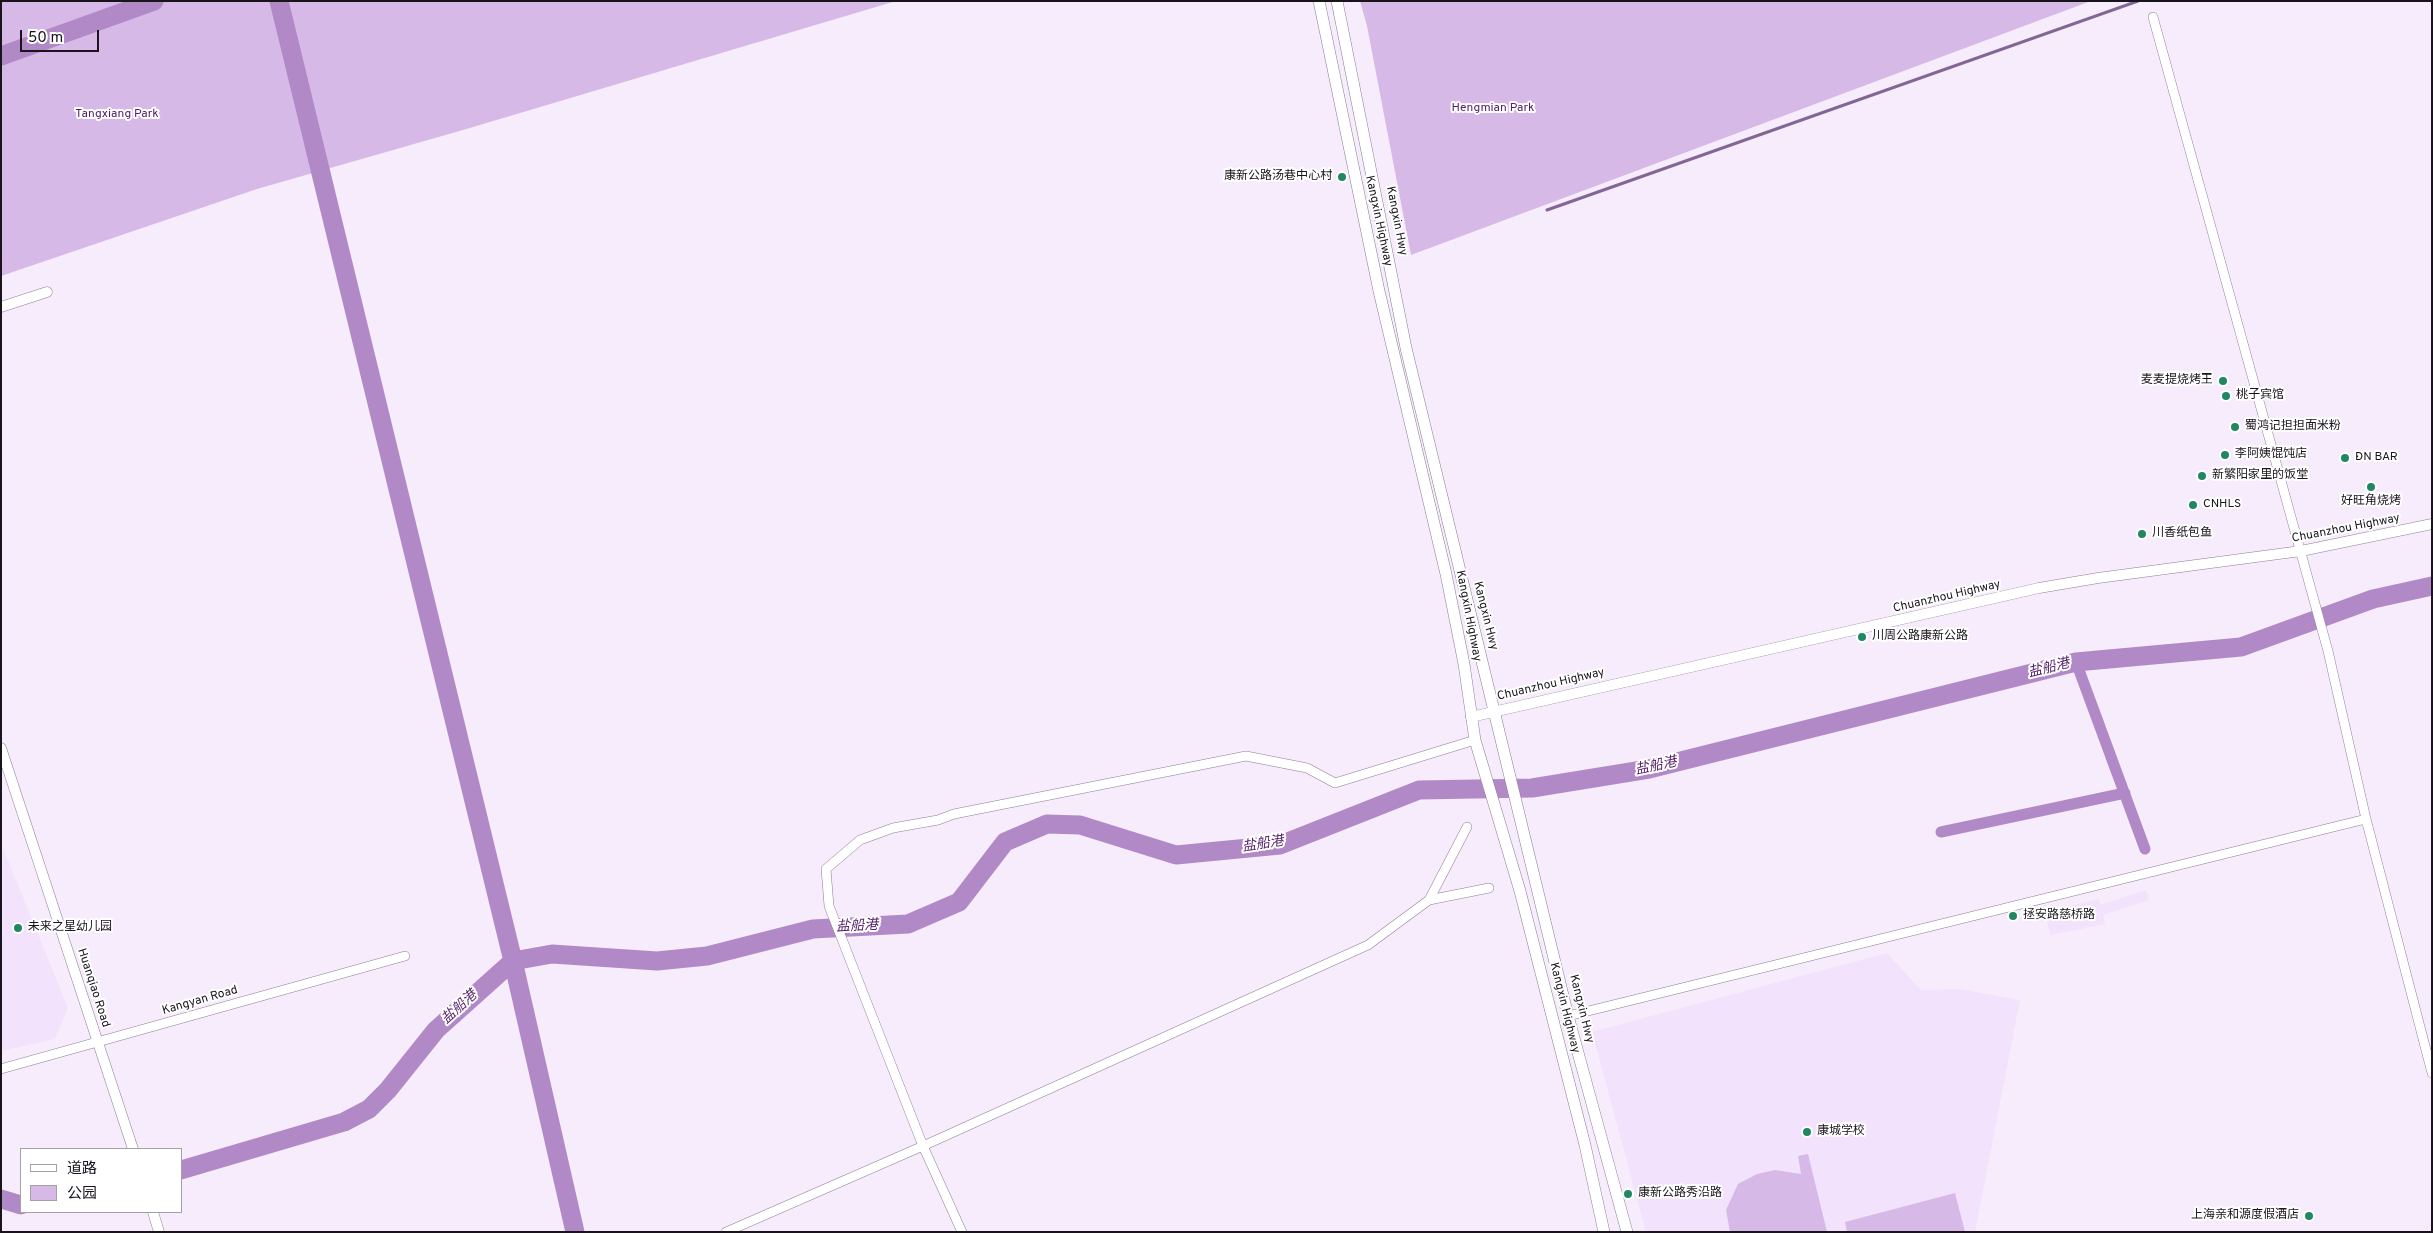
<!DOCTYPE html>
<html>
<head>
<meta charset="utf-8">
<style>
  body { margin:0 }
  #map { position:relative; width:2433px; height:1233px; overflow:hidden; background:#f6ecfc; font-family:Overpass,"Noto Sans SC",sans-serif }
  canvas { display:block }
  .frame { position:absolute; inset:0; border:2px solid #19131c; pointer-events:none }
  .legend { position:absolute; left:20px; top:1148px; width:162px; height:65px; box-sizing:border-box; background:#fff; border:1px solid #a3a1a4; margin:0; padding:6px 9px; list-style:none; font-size:15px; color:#19131c }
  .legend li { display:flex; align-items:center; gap:10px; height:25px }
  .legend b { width:25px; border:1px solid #a3a1a4 }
  .scale { position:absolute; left:20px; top:30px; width:79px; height:22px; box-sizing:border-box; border:2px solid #19131c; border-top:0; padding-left:6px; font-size:15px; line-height:18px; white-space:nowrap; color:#19131c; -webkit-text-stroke:4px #fff; paint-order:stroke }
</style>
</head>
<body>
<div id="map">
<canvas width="2433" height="1233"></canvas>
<div class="frame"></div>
<ul class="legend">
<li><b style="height:6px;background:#fff"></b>道路</li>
<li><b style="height:14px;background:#d7b9e7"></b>公园</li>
</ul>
<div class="scale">50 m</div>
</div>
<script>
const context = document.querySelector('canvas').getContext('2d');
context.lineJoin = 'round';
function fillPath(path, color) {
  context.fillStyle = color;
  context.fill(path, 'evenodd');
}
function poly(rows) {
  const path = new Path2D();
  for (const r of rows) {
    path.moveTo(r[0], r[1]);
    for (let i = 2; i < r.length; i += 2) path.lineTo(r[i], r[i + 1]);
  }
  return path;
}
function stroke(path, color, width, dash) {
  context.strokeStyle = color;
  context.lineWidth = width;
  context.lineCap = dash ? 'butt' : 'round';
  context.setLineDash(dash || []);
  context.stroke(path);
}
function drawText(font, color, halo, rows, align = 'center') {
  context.font = font + ' Overpass,"Noto Sans SC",sans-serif';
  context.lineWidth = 4;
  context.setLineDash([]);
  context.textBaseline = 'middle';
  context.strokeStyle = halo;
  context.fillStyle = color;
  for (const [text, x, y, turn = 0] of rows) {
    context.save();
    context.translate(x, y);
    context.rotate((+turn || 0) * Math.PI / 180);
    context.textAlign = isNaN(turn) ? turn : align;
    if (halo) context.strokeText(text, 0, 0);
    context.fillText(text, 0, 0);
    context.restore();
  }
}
fillPath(poly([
  [3,848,68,1008,55,1039,1,1051],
  [2146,890,2149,900,2103,915,2105,924,2050,935,2045,912,2099,899,2100,905],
  [1887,953,1921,990,1959,989,2020,1000,1975,1232,1646,1232,1592,1032]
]), '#f3e2fc');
fillPath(poly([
  [1,1,896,1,463,130,257,189,1,276],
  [1360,1,2091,1,1411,255,1367,26],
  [1808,1154,1827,1232,1730,1232,1726,1210,1738,1184,1757,1174,1775,1170,1801,1174,1798,1156],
  [1955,1193,1965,1232,1847,1232,1845,1222]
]), '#d7b9e7');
stroke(poly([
  [1547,210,2138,1]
]), '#846694', 3);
stroke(poly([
  [2076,662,2145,849],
  [1941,832,2125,793]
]), '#b289c7', 11);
stroke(poly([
  [279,1,513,961,575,1232],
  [1,56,154,1],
  [181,1170,344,1122,369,1109,388,1090,436,1030,513,961,552,954,657,961,707,956,813,929,908,924,959,902,1005,842,1047,824,1080,825,1176,855,1280,845,1419,790,1532,788,1649,769,2076,662,2241,647,2373,599,2432,586],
  [1,1199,21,1205]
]), '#b289c7', 19);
const minor = poly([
  [2153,17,2328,651,2366,819,2432,1073],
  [1429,900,1489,888],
  [1568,1016,2366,819],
  [1,1069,405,956],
  [726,1232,923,1146,1368,945,1429,900,1467,827],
  [962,1232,923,1146,829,906,826,869,860,840,893,828,938,820,954,814,1246,756,1307,768,1335,783,1475,740]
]);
const tertiary = poly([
  [1,307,47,292],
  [1471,717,2039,588,2098,578,2301,551,2432,524],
  [1,748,133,1149],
  [153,1212,159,1232]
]);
const secondary = poly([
  [1319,1,1379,291,1446,574,1464,664,1475,740,1520,891,1585,1145,1604,1232],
  [1337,1,1406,348,1568,1016,1627,1232]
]);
stroke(minor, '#8d7e95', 10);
stroke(tertiary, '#8d7e95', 11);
stroke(secondary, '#8d7e95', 12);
stroke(minor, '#fff', 9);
stroke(tertiary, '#fff', 10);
stroke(secondary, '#fff', 11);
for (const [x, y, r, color] of [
  [1342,177,5,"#208762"],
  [2223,381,5,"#208762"],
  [2226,396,5,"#208762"],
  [2235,427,5,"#208762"],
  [2225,455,5,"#208762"],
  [2345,458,5,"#208762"],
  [2202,476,5,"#208762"],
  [2371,487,5,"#208762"],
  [2193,505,5,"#208762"],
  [2142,534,5,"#208762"],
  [1862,637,5,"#208762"],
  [2013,916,5,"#208762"],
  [18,928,5,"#208762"],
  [1807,1132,5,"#208762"],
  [1628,1194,5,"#208762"],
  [2309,1216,5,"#208762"]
]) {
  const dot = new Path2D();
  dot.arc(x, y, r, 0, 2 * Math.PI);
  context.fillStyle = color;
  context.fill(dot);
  stroke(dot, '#fff', 2);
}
drawText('12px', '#54206a', '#fff', [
  ["Hengmian Park",1493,109],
  ["Tangxiang Park",117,115]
]);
drawText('12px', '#19131c', '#fff', [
  ["康新公路汤巷中心村",1332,177,"right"],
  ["麦麦提烧烤王",2213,381,"right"],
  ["桃子宾馆",2236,396],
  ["蜀鸿记担担面米粉",2245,427],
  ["李阿姨馄饨店",2235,455],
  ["D·N BAR",2355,458],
  ["新繁阳·家里的饭堂",2212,476],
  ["好旺角烧烤",2371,502,"center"],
  ["CNHLS",2203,505],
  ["川香纸包鱼",2152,534],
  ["川周公路康新公路",1872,637],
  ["拯安路慈桥路",2023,916],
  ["未来之星幼儿园",28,928],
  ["康城学校",1817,1132],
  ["康新公路秀沿路",1638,1194],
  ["上海亲和源度假酒店",2299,1216,"right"]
], 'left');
drawText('12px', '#19131c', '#fff', [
  ["Kangxin Highway",1378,221,78],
  ["Kangxin Hwy",1396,221,79],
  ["Chuanzhou Highway",2346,529,-11],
  ["Chuanzhou Highway",1947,597,-13],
  ["Kangxin Highway",1468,616,79],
  ["Kangxin Hwy",1485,616,76],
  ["Chuanzhou Highway",1551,685,-13],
  ["Huanqiao Road",93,988,72],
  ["Kangyan Road",200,1001,-16],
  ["Kangxin Highway",1564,1008,76],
  ["Kangxin Hwy",1581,1009,76]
]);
drawText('italic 14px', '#521e67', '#fff', [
  ["盐船港",2049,669,-14],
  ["盐船港",1656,767,-12],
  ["盐船港",1263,845,-9],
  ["盐船港",857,927,-3],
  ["盐船港",460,1008,-42]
]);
</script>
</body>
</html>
